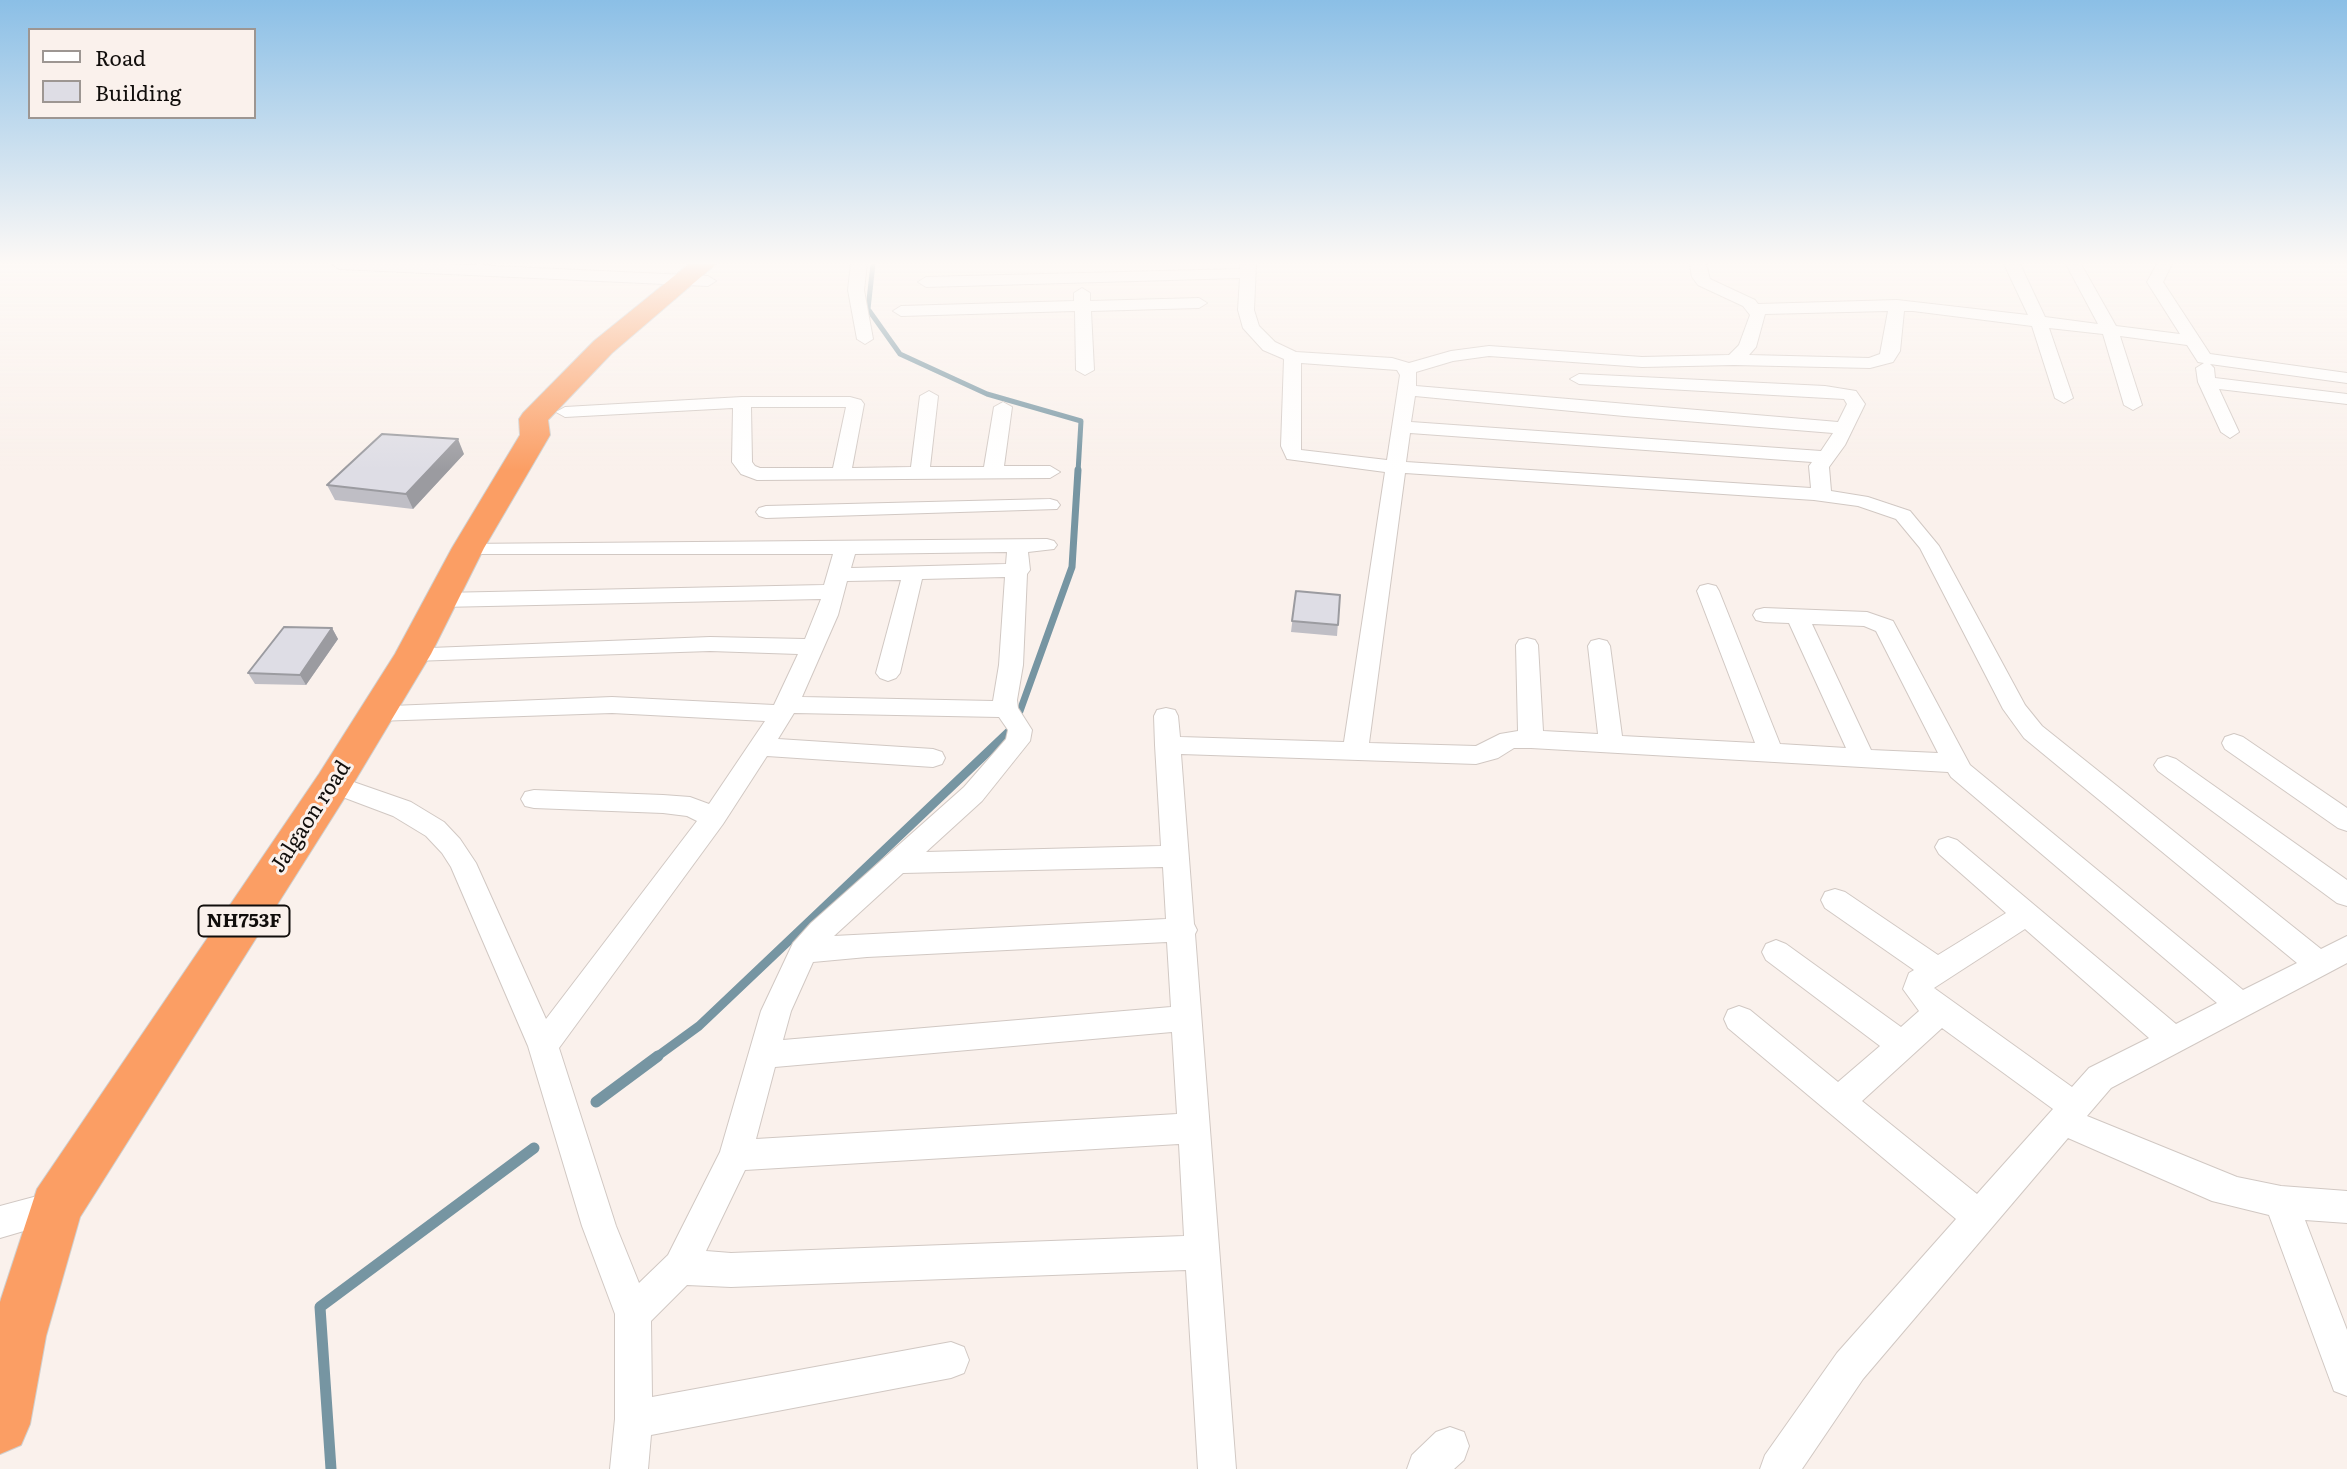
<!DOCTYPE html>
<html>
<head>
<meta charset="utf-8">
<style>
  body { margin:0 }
  #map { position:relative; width:2347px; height:1469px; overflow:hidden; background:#faf1ec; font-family:Literata,serif }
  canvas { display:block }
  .legend { position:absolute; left:28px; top:28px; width:228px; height:91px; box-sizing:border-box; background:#faf1ec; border:2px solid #9d9692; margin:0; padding:9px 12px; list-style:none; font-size:21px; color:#110e0c }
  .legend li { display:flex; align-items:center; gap:14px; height:35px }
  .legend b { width:35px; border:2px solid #9d9692 }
</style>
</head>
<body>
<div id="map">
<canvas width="2347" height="1469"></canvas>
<ul class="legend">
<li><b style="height:9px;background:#fff"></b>Road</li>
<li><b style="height:19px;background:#dedde5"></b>Building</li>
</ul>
</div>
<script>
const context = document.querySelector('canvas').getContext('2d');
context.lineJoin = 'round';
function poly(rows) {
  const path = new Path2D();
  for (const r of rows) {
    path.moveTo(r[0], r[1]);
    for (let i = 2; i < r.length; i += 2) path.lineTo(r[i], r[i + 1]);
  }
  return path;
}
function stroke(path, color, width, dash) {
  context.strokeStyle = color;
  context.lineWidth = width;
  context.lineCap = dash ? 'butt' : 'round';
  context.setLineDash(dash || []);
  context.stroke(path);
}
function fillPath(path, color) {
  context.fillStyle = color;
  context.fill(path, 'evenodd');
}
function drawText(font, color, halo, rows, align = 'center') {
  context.font = font + ' Literata,serif';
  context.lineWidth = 6;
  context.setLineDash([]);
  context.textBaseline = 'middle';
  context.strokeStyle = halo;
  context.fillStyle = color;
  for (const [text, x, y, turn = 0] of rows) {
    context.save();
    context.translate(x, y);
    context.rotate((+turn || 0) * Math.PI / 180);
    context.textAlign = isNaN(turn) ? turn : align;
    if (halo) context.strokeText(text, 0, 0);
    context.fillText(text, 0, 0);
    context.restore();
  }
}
stroke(poly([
  [873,264,868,309,900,354,987,394,1081,421,1078,472]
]), '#7695a2', 5);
stroke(poly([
  [1020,711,1072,567,1078,470],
  [1011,731,1014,728]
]), '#7695a2', 7);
stroke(poly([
  [655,1058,699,1026,1012,729]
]), '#7695a2', 9);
stroke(poly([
  [596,1102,658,1056],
  [331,1469,320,1307,534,1148]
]), '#7695a2', 11);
const street = poly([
  [332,264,449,264,708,276,716,281,708,286,339,269,332,264],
  [851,264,867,264,864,290,873,339,865,344,857,339,848,290,851,264],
  [1240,264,1256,264,1254,310,1259,326,1275,342,1296,352,1392,358,1409,363,1451,351,1489,346,1642,357,1729,355,1739,345,1750,315,1743,306,1698,285,1692,277,1690,264,1706,264,1710,279,1755,300,1758,304,1897,300,2028,315,2004,264,2020,264,2045,317,2098,324,2066,264,2081,264,2116,326,2180,334,2147,282,2157,264,2172,264,2163,282,2210,354,2347,373,2347,383,2210,364,2214,368,2215,378,2347,394,2347,404,2219,389,2239,432,2230,438,2221,432,2198,382,2196,368,2204,363,2198,362,2187,345,2120,336,2142,405,2133,410,2124,405,2103,334,2049,328,2073,398,2064,403,2055,398,2032,326,1913,311,1904,311,1900,351,1893,362,1870,368,1734,365,1642,367,1489,356,1453,361,1416,372,1416,386,1838,422,1847,404,1844,399,1579,384,1570,379,1579,374,1825,386,1856,391,1865,404,1845,445,1829,467,1831,491,1868,497,1910,511,1939,546,2025,705,2042,726,2321,949,2347,936,2347,963,2111,1088,2087,1116,2237,1177,2281,1186,2347,1191,2347,1223,2305,1220,2347,1330,2347,1396,2334,1391,2269,1215,2212,1201,2068,1138,1863,1379,1802,1469,1760,1469,1765,1455,1837,1353,1956,1219,1728,1028,1724,1019,1728,1010,1739,1006,1750,1010,1838,1082,1880,1046,1766,960,1762,952,1766,944,1776,940,1786,944,1901,1027,1919,1011,1903,989,1909,973,1914,970,1825,908,1821,900,1825,892,1835,889,1845,892,1938,955,2006,913,1939,854,1935,847,1939,840,1948,837,1957,840,2176,1024,2217,1003,1951,777,1948,772,1531,748,1514,748,1498,758,1476,764,1181,754,1194,924,1197,930,1195,934,1236,1469,1198,1469,1186,1270,731,1287,687,1285,651,1321,652,1397,951,1342,964,1347,969,1360,964,1373,951,1378,651,1435,648,1469,610,1469,615,1419,615,1314,582,1226,528,1046,451,867,442,853,426,836,393,816,324,790,320,784,324,778,333,775,342,778,411,802,444,822,460,839,476,863,546,1019,697,821,687,816,663,813,534,808,525,806,521,799,525,792,534,790,663,795,690,797,709,804,765,721,612,713,376,721,367,719,364,713,367,707,612,697,774,705,798,654,710,651,413,661,405,659,402,654,405,649,710,637,805,639,821,599,441,607,433,605,430,600,433,595,441,593,824,585,833,554,468,554,461,552,458,548,461,544,1047,539,1054,541,1057,545,1054,549,1028,552,1030,570,1027,574,1023,665,1017,700,1018,708,1032,730,1030,741,982,801,926,852,1161,846,1155,745,1154,716,1157,710,1166,708,1175,710,1178,716,1180,737,1344,742,1385,472,1287,459,1281,446,1284,359,1263,350,1243,328,1238,310,1240,278,926,287,918,282,926,277,1240,269,1240,264],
  [1888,311,1880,354,1869,358,1749,355,1756,347,1765,314,1888,311],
  [1301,363,1397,370,1400,375,1387,460,1301,450,1301,363],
  [1415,396,1624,416,1833,433,1821,451,1411,422,1415,396],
  [1410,433,1812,462,1809,466,1811,488,1406,462,1410,433],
  [1405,473,1814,500,1858,506,1896,519,1920,548,2003,709,2024,738,2297,963,2243,990,1970,765,1893,621,1867,612,1764,608,1756,610,1753,615,1756,620,1764,622,1789,623,1846,748,1780,744,1719,591,1716,586,1708,584,1700,586,1697,591,1755,743,1622,736,1610,646,1607,641,1599,639,1591,641,1588,646,1598,734,1543,731,1538,645,1535,640,1527,638,1519,640,1516,645,1518,731,1500,734,1476,746,1369,743,1405,473],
  [1007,552,1006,564,851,568,855,554,1007,552],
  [1005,577,999,665,993,701,802,697,838,615,847,581,901,580,876,673,880,678,888,681,896,678,900,673,922,579,1005,577],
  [1812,624,1864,626,1876,631,1938,753,1871,750,1812,624],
  [794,713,999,717,1008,730,1006,739,964,787,811,923,793,943,761,1011,720,1152,668,1255,639,1283,616,1226,559,1048,723,824,767,756,933,767,942,764,945,758,942,752,933,749,778,739,794,713],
  [1163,867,1166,919,834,936,903,873,1163,867],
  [2025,929,2149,1038,2089,1068,2072,1087,1934,988,2025,929],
  [1167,942,1171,1007,783,1040,791,1011,813,962,867,957,1167,942],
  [1942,1028,2053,1109,1977,1194,1862,1101,1942,1028],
  [1172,1032,1177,1114,756,1139,775,1067,1172,1032],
  [1179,1144,1184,1236,731,1253,706,1251,745,1170,1179,1144],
  [1082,288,1090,293,1090,301,1199,298,1207,303,1199,308,1091,311,1094,370,1085,375,1076,370,1075,311,901,316,893,311,901,306,1074,301,1074,293,1082,288],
  [929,391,938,396,930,467,984,467,994,407,1003,402,1012,407,1004,466,1050,466,1060,472,1050,478,757,480,741,474,732,462,733,408,565,417,556,412,565,407,742,397,850,397,861,400,864,404,852,468,911,467,920,396,929,391],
  [751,407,846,407,833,468,760,468,755,466,752,462,751,407],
  [1050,499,1057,501,1060,505,1057,509,766,518,759,516,756,512,759,508,766,506,1050,499],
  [2234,734,2243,737,2347,808,2347,831,2338,828,2225,749,2222,743,2225,737,2234,734],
  [2167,756,2176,759,2347,880,2347,906,2337,903,2158,771,2154,765,2158,759,2167,756],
  [56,1191,68,1196,73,1207,68,1218,0,1238,0,1206,56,1191],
  [1450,1427,1464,1432,1469,1446,1464,1460,1454,1469,1407,1469,1412,1455,1436,1432,1450,1427]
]);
const highway = poly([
  [689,264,716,264,612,353,548,420,550,435,484,548,431,654,347,794,80,1217,46,1336,30,1424,21,1445,0,1454,0,1302,37,1189,319,774,395,654,452,548,520,435,519,419,523,413,594,341,689,264]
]);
stroke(street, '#d1c8c3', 2);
stroke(highway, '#cfcfce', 2);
fillPath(street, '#fff');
fillPath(highway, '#fb9e64');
fillPath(poly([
  [464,454,413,509,335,500,327,485],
  [1296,591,1340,595,1337,636,1291,632],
  [332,628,338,639,306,685,255,684,248,673]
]), '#bfbec5');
fillPath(poly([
  [458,439,464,454,413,509,406,494],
  [332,628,338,639,306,685,300,675]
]), '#9b9ba0');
const building = poly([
  [382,434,458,439,406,494,327,485,382,434],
  [1296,591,1340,595,1338,625,1292,621,1296,591],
  [284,627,332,628,300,675,248,673,284,627]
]);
fillPath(building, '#dedde5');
stroke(building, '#9b9ba0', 2);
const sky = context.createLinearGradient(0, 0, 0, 470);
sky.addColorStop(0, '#8bbfe6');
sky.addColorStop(0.56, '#fdf9f6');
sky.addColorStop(1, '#fdf9f600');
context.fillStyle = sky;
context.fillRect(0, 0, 2347, 470);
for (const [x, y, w] of [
  [244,921,91]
]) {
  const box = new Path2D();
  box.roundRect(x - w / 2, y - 15.5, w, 31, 5);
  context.fillStyle = '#faf1ec';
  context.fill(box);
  stroke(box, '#110e0c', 2);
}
drawText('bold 19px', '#110e0c', null, [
  ["NH753F",244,921]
]);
drawText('21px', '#110e0c', '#faf1ec', [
  ["Jalgaon road",311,817,-57]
]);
</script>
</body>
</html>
